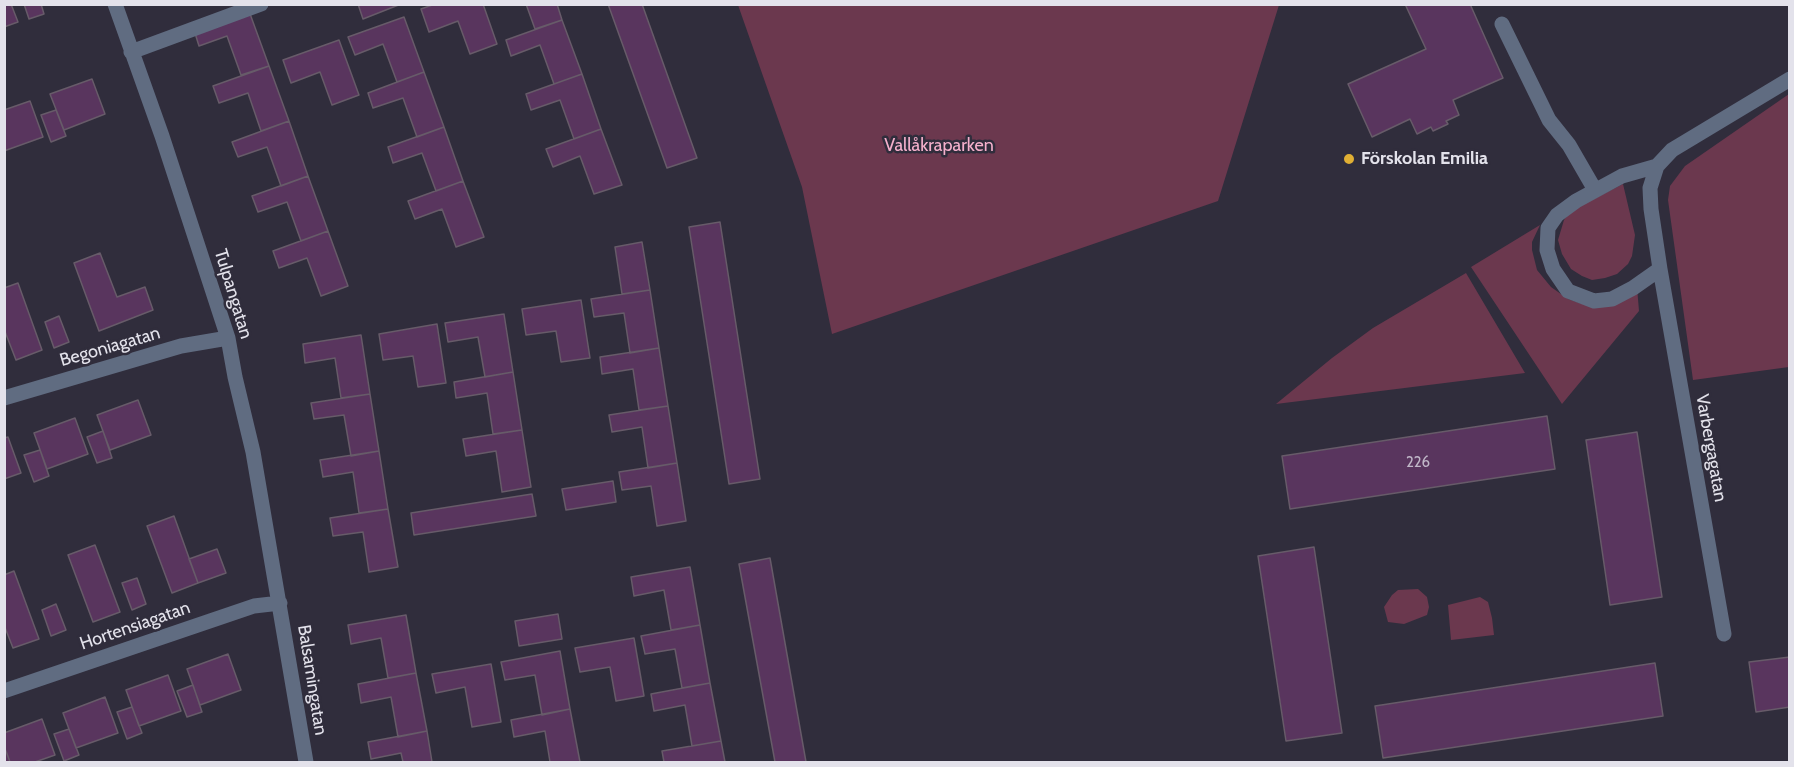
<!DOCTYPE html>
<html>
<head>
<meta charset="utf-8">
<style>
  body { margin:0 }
  #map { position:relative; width:1794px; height:767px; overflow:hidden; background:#302d3c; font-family:Cabin,sans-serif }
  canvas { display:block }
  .frame { position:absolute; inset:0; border:6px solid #e3e2eb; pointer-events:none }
</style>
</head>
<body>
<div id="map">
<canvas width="1794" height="767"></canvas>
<div class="frame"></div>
</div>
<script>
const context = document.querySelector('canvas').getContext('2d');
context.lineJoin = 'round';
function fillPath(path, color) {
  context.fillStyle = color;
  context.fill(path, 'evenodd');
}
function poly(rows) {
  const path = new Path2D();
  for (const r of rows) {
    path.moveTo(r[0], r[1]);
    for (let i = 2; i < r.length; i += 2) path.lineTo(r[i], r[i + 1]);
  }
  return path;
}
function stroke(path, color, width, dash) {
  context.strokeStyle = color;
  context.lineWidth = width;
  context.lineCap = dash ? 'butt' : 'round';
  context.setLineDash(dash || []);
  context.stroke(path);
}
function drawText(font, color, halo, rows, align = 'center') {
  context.font = font + ' Cabin,sans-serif';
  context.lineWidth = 5;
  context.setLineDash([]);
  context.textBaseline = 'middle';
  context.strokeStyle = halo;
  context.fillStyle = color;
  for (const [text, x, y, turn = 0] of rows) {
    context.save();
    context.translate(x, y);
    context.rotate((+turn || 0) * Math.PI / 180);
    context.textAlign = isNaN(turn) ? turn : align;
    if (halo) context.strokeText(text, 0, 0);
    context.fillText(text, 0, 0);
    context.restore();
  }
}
fillPath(poly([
  [738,5,738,4,1279,5,1218,201,832,334,802,187],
  [1789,94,1789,367,1693,380,1668,200,1670,186,1685,166],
  [1623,184,1635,235,1632,256,1628,264,1617,274,1605,278,1592,280,1582,276,1571,269,1562,254,1558,240,1564,220,1570,211],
  [1540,225,1532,242,1532,250,1537,270,1551,287,1568,299,1582,304,1637,287,1639,311,1562,404,1471,267],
  [1466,273,1525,373,1276,404,1332,358,1373,328],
  [1418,589,1427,597,1429,607,1427,615,1404,624,1388,622,1384,607,1392,595,1398,590],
  [1480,597,1488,602,1492,618,1494,635,1451,640,1448,605]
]), '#6b384e');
const building = poly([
  [4,4,11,4,18,22,4,27,4,4],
  [24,4,41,4,44,14,29,19,24,4],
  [358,4,401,4,363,19,358,4],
  [435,4,483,4,497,44,470,54,458,21,429,32,421,9,435,4],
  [526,4,557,4,562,20,535,29,526,4],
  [608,4,642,4,697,158,667,168,608,4],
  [1405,4,1470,4,1503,78,1453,100,1459,115,1446,121,1448,124,1433,131,1431,127,1417,134,1410,119,1372,137,1348,84,1426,49,1405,4],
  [249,11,269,66,241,75,227,36,199,46,194,30,249,11],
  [404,17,424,72,397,82,383,44,355,55,348,37,404,17],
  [562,20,582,74,554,84,540,45,511,56,506,40,562,20],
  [339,40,359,95,332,105,320,72,291,83,283,60,339,40],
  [269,66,289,121,261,131,248,93,219,103,213,86,269,66],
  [424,72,444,127,417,137,403,98,373,108,368,93,424,72],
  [582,74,601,129,574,139,560,100,531,110,526,94,582,74],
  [92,79,105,114,64,130,50,94,92,79],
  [30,101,43,137,4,151,4,110,30,101],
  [56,110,66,136,51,142,41,115,56,110],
  [289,121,308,176,281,186,267,147,238,157,232,142,289,121],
  [444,127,463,181,436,191,422,153,393,163,388,147,444,127],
  [601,129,622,185,594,194,580,156,553,167,546,149,601,129],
  [308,176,328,231,301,241,287,202,258,212,252,196,308,176],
  [463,181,484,237,456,247,442,209,415,219,408,201,463,181],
  [720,222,760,479,729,484,689,227,720,222],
  [328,231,348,286,321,296,307,258,279,268,273,251,328,231],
  [642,242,650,290,622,294,615,247,642,242],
  [100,253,117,297,145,287,153,310,99,331,74,263,100,253],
  [18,283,42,350,16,360,4,329,4,288,18,283],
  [650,290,659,348,630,353,624,313,594,317,591,299,650,290],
  [581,300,590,358,561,362,556,331,526,335,522,309,581,300],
  [504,314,513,372,485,377,478,337,448,342,445,323,504,314],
  [59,316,69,342,54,348,45,322,59,316],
  [437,324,446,383,418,387,413,356,383,360,379,334,437,324],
  [361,335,370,394,341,398,335,358,305,363,303,344,361,335],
  [659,348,668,406,639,410,633,369,602,374,600,357,659,348],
  [513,372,522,430,493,434,487,393,456,398,454,382,513,372],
  [370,394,379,451,351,456,344,415,314,419,311,403,370,394],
  [138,400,151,435,110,450,97,415,138,400],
  [668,406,677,463,648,468,642,427,612,432,609,415,668,406],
  [1547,416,1555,469,1290,509,1282,456,1547,416],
  [75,418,88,454,47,469,34,433,75,418],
  [522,430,531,487,502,492,496,451,466,456,463,439,522,430],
  [103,431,112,458,97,463,87,437,103,431],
  [1637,432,1662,597,1610,605,1586,440,1637,432],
  [8,437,21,473,4,479,4,438,8,437],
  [40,450,49,476,34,482,24,455,40,450],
  [379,451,388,509,359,513,353,472,323,477,320,460,379,451],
  [677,463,686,521,657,526,651,486,622,490,619,472,677,463],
  [613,481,616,502,566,510,562,489,613,481],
  [532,494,536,516,414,535,411,513,532,494],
  [388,509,398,567,369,572,363,532,333,536,330,518,388,509],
  [174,516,198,583,172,593,147,526,174,516],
  [95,545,120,612,93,622,68,555,95,545],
  [1314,547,1342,733,1286,741,1258,556,1314,547],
  [217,549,226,573,198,583,189,559,217,549],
  [770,558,806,762,775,762,739,564,770,558],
  [690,567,700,625,671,630,664,590,634,596,631,577,690,567],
  [14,571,39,639,13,648,4,625,4,575,14,571],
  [137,578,146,604,132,610,122,583,137,578],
  [56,604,66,630,51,636,42,610,56,604],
  [558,614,562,639,519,646,515,621,558,614],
  [406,615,416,673,388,678,381,638,351,644,348,625,406,615],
  [700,625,710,683,682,688,675,649,645,654,641,636,700,625],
  [634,638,644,696,616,701,610,667,580,672,575,648,634,638],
  [560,651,570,709,542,715,535,675,505,680,501,662,560,651],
  [228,654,241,690,200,705,187,669,228,654],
  [1790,657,1790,707,1756,712,1749,662,1790,657],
  [1655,663,1663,716,1383,758,1375,706,1655,663],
  [491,664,501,722,472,727,465,687,436,693,432,674,491,664],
  [416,673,427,731,398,737,391,697,361,703,358,684,416,673],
  [168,675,181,711,139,726,126,690,168,675],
  [710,683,721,741,692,746,685,705,654,711,651,694,710,683],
  [193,685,202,712,187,717,177,691,193,685],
  [105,697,118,733,76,748,63,713,105,697],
  [132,707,142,733,127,739,117,712,132,707],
  [570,709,580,762,550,762,545,731,514,737,511,720,570,709],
  [42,719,55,755,35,762,10,762,4,746,4,733,42,719],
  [69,729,79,755,64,761,54,734,69,729],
  [427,731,432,762,403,762,401,753,371,759,368,742,427,731],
  [721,741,725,762,664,762,662,751,721,741],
  [6,751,10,762,4,762,4,752,6,751]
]);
fillPath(building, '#59355e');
stroke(building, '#675b69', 1.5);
stroke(poly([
  [115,4,162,136,228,338,235,377,253,452,306,762],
  [1502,24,1549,120,1569,145,1595,190],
  [131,52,261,4],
  [1657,166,1622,176,1576,201,1557,215,1548,228,1547,250,1553,269,1568,291,1594,301,1612,299,1633,288,1660,269,1651,209,1650,188,1657,166,1672,150,1790,79],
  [1660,269,1724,634],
  [4,398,181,346,228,338],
  [4,691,254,606,280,603]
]), '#606c81', 15);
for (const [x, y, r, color] of [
  [1349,159,6,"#e0af34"]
]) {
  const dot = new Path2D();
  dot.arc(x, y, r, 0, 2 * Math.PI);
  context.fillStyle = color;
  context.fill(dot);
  stroke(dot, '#302d3c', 2);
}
drawText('15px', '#c0b7c8', null, [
  ["226",1418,463]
]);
drawText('18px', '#f5b0cc', '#302d3c', [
  ["Vallåkraparken",939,146]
]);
drawText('bold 18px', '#e3e2eb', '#302d3c', [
  ["Förskolan Emilia",1361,159]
], 'left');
drawText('18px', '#e3e2eb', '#302d3c', [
  ["Tulpangatan",233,294,73],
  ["Begoniagatan",110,347,-16],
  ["Varbergagatan",1711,448,80],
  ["Hortensiagatan",135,626,-19],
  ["Balsamingatan",312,680,81]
]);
</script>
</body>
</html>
